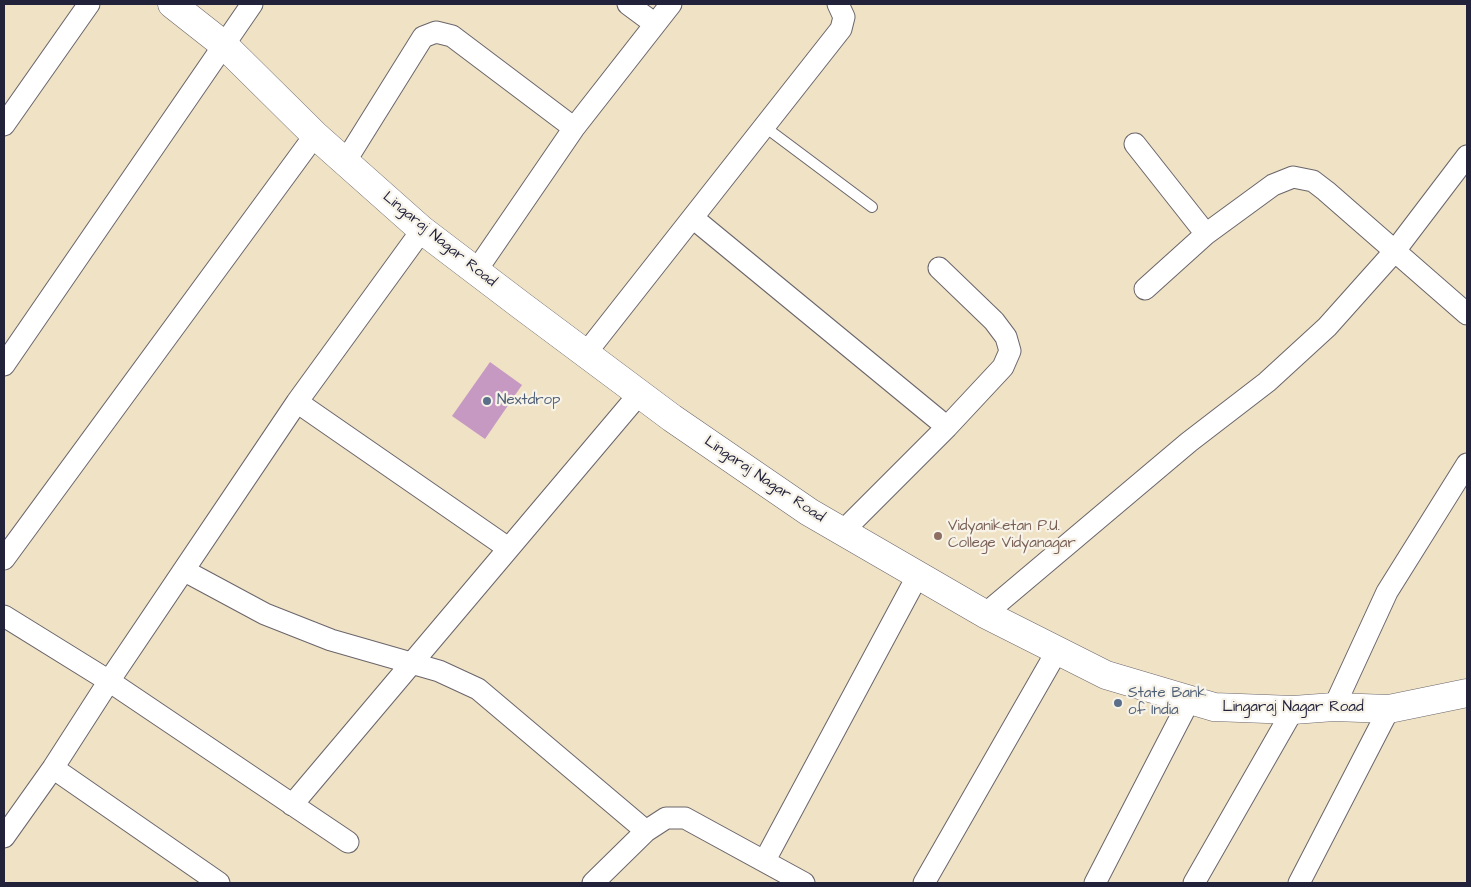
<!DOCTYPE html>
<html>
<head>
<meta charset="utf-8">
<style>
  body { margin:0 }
  #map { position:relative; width:1471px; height:887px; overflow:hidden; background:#f0e2c4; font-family:"Architects Daughter",sans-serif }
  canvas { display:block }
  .frame { position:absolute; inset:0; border:5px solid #22223b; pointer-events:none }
</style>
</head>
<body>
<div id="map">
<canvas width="1471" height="887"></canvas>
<div class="frame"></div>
</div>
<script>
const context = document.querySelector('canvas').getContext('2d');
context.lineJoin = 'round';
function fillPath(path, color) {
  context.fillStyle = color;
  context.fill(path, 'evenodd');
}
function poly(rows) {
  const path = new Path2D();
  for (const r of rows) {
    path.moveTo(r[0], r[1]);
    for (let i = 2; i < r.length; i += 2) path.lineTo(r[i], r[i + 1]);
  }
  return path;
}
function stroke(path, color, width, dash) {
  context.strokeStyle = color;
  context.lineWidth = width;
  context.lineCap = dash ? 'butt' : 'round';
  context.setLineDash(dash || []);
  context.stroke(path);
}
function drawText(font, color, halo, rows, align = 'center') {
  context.font = font + ' "Architects Daughter",sans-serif';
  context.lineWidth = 4.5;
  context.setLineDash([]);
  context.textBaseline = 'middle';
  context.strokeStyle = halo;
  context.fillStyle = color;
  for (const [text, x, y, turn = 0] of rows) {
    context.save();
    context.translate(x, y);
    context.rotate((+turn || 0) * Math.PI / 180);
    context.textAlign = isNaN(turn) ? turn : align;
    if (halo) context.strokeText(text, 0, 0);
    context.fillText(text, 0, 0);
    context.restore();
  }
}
fillPath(poly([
  [490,362,522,385,485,439,452,416]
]), '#c699c2');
const lane = poly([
  [765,127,872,207]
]);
const street = poly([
  [628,4,655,24],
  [4,125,89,4],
  [1135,144,1206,234],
  [345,162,423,37,436,32,452,36,574,128],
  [693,218,947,427],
  [476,271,574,128,671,4],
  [1145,289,1206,234,1273,185,1293,177,1313,181,1326,191,1467,314],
  [586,353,841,29,844,17,838,4],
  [4,365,252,4],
  [297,402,508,548],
  [842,532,947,427,1003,367,1010,351,1006,337,994,321,939,268],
  [4,559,315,135],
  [185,571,265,614,331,640,439,671,478,689,646,831],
  [985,614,1189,442,1267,382,1327,327,1394,252,1467,156],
  [4,616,109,681,348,842],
  [1334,707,1387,592,1467,464],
  [53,768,219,883],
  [292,805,640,393],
  [4,837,53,768,109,681,297,402,422,230],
  [765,860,918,575],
  [593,883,646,831,666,818,685,818,804,883],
  [924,883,1057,651],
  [1095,883,1189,701],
  [1194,883,1293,710],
  [1299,883,1389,709]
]);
const secondary = poly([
  [172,4,224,45,315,135,422,230,522,306,672,418,809,512,985,614,1106,675,1214,707,1293,710,1334,707,1389,709,1467,693]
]);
stroke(lane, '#6a656b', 12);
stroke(street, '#6a656b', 23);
stroke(secondary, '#6a656b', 29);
stroke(lane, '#fff', 10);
stroke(street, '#fff', 21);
stroke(secondary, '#fff', 28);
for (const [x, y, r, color] of [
  [487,401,5,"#5c6f8a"],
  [938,536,5,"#8d6e63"],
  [1118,703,5,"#5c6f8a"]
]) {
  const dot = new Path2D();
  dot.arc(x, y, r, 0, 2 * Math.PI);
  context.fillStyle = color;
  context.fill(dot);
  stroke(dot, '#f7f3e8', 2);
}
drawText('15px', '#22223b', '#f7f3e8', [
  ["Lingaraj Nagar Road",439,240,39],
  ["Lingaraj Nagar Road",764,480,34],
  ["Lingaraj Nagar Road",1293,708]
]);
drawText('15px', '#4e5e75', '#f7f3e8', [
  ["Nextdrop",497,401],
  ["State Bank",1128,694],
  ["of India",1128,711]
], 'left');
drawText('15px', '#785e54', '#f7f3e8', [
  ["Vidyaniketan P.U.",948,527],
  ["College Vidyanagar",948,544]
], 'left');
</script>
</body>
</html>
